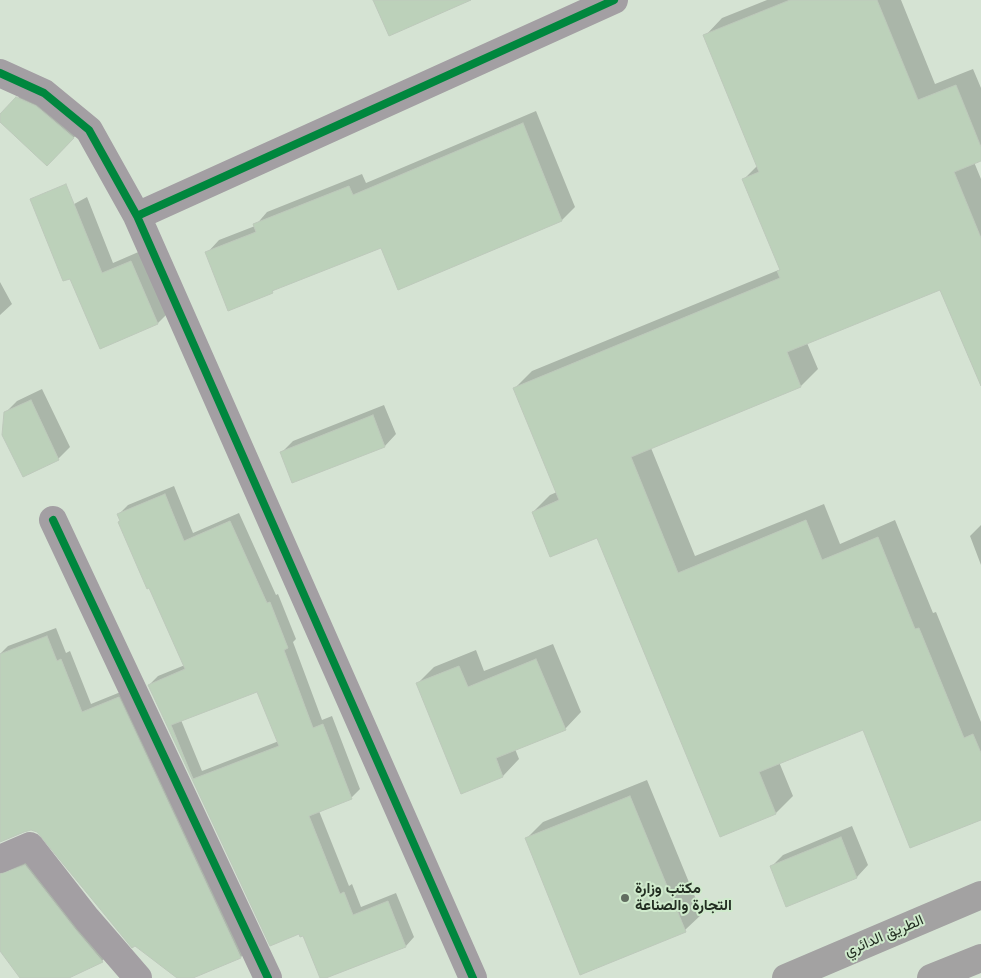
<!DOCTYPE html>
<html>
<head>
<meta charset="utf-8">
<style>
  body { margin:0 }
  canvas { display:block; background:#d5e3d3 }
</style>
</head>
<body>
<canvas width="981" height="978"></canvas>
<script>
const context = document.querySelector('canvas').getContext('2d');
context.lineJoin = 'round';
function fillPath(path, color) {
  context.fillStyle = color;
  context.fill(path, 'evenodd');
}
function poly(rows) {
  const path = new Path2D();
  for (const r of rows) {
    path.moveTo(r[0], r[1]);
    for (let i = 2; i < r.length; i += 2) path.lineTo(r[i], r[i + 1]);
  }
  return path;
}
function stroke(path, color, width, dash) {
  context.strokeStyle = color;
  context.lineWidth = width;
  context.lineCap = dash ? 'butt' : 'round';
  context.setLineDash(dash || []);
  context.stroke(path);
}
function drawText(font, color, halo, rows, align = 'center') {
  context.font = font + ' "Noto Sans",Vazirmatn,sans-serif';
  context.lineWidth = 4;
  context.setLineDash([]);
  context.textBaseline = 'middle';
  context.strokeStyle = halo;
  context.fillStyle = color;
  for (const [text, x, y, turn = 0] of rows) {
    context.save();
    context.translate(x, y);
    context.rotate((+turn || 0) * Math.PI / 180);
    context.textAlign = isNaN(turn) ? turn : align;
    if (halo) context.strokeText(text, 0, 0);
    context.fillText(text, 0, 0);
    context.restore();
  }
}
fillPath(poly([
  [767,0,901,0,935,84,973,69,981,88,981,159,974,162,981,179,981,356,941,288,807,343,818,369,801,386,651,448,695,556,824,504,840,544,895,520,933,613,936,612,981,722,981,818,863,728,779,762,793,796,776,813,721,835,598,536,533,512,550,495,557,492,515,388,532,371,781,269,744,179,758,165,705,36,722,18],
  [29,87,85,126,59,153,0,120,0,116],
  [536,111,575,207,562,220,399,288,382,246,276,288,272,292,207,253,219,240,255,226,267,212,362,174,366,183],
  [87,197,113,263,143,250,169,312,158,323,100,347,54,215],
  [0,282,12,304,0,315],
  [42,389,70,447,58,459,5,413,17,401],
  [384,405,396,434,385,446,293,482,281,453,293,441],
  [174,486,193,533,239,513,276,595,278,594,296,639,293,642,322,720,332,716,360,789,351,798,319,811,349,886,352,884,361,907,396,893,414,937,406,946,321,978,303,934,300,932,271,944,149,685,158,676,185,665,119,514,128,505],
  [258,690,279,741,202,771,181,720],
  [981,525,981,565,970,536],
  [56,628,66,653,70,651,91,704,128,689,250,948,241,957,190,978,179,978,38,831,31,829,0,841,0,654,8,646],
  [553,644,581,712,565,729,515,749,519,759,503,776,417,684,434,667,476,650,484,671],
  [647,780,702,914,685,930,527,838,543,822],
  [852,826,868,865,857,877,771,867,783,855],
  [27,856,119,944,102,961,66,978,22,978,0,949,0,872]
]), '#0003');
const building = poly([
  [373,0,471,0,389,36,373,0],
  [790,0,877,0,918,100,956,85,981,147,981,161,954,172,981,238,981,386,940,290,787,352,801,387,631,457,678,573,806,520,822,560,878,537,915,629,919,628,964,738,973,734,981,753,981,820,910,848,863,730,759,772,776,814,720,837,597,538,550,557,532,512,559,500,513,388,780,278,777,271,780,270,742,179,759,172,703,35,790,0],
  [16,97,36,106,74,138,47,166,0,122,0,114,16,97],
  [523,123,562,221,398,290,381,248,272,291,273,293,228,311,205,252,256,232,253,224,349,186,353,195,523,123],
  [66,184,102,273,131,261,158,324,100,349,70,279,63,281,30,199,66,184],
  [31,400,59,460,23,477,2,435,4,412,31,400],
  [373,415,385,447,292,483,280,452,373,415],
  [165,494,184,541,230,521,267,603,270,602,288,648,284,650,313,728,323,724,352,799,309,816,340,894,344,892,353,915,388,901,406,947,326,978,320,978,303,936,300,937,299,934,270,946,148,685,185,669,149,588,147,589,118,522,120,521,117,514,165,494],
  [257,692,279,746,193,779,171,725,257,692],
  [47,636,57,661,61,659,82,712,119,697,241,958,193,978,177,978,135,946,132,948,37,832,31,830,24,832,0,842,0,654,47,636],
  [536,659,566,730,496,758,503,777,461,794,416,683,459,666,468,687,536,659],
  [630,796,686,932,580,975,525,838,630,796],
  [841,837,857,878,786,907,770,866,841,837],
  [25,865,75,929,103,962,69,978,20,978,0,951,0,874,25,865]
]);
fillPath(building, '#bcd1ba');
stroke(building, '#bdc9bb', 1);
stroke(poly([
  [0,73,44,93,89,130,137,216,473,978],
  [137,216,614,0],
  [53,520,268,978],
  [0,859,30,846,87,919,138,978]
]), '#a39fa3', 28);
stroke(poly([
  [786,978,981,895],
  [931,978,981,958]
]), '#a3a2a2', 28);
stroke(poly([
  [0,73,44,93,89,130,137,216,473,978],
  [137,216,614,0],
  [53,520,268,978]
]), '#00873e', 8);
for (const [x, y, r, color] of [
  [625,898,5,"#616d60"]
]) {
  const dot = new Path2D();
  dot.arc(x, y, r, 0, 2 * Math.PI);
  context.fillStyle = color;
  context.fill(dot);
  stroke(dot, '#cfeacc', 2);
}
drawText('bold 15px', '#232e22', '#cfeacc', [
  ["مكتب وزارة",635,889],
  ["التجارة والصناعة",635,906]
], 'left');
drawText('15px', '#232e22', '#cfeacc', [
  ["الطريق الدائري",884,936,-23]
]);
</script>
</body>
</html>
